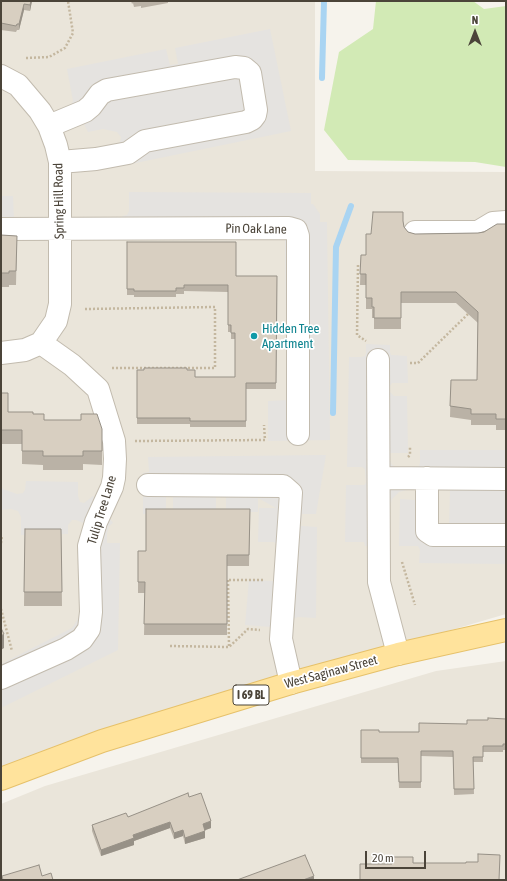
<!DOCTYPE html>
<html>
<head>
<meta charset="utf-8">
<style>
  body { margin:0 }
  #map { position:relative; width:507px; height:881px; overflow:hidden; background:#f6f3ec; font-family:"Asap Condensed",sans-serif }
  canvas { display:block }
  .frame { position:absolute; inset:0; border:2px solid #4b4439; pointer-events:none }
  .north { position:absolute; left:455px; top:12px; width:40px; height:40px; -webkit-text-stroke:3px #fff; paint-order:stroke; rotate:0deg; font-size:11px; font-weight:700; line-height:16px; text-align:center; color:#4b4439 }
  .north::after { content:''; display:block; margin:auto; width:14px; height:18px; background:#4b4439; clip-path:polygon(50% 0,100% 100%,50% 72%,0 100%) }
  .scale { position:absolute; left:365px; top:851px; width:61px; height:18px; box-sizing:border-box; border:2px solid #4b4439; border-top:0; padding-left:5px; font-size:12px; line-height:14px; white-space:nowrap; color:#4b4439; -webkit-text-stroke:3px #fff; paint-order:stroke }
</style>
</head>
<body>
<div id="map">
<canvas width="507" height="881"></canvas>
<div class="frame"></div>
<div class="north">N</div>
<div class="scale">20 m</div>
</div>
<script>
const context = document.querySelector('canvas').getContext('2d');
context.lineJoin = 'round';
function fillPath(path, color) {
  context.fillStyle = color;
  context.fill(path, 'evenodd');
}
function poly(rows) {
  const path = new Path2D();
  for (const r of rows) {
    path.moveTo(r[0], r[1]);
    for (let i = 2; i < r.length; i += 2) path.lineTo(r[i], r[i + 1]);
  }
  return path;
}
function stroke(path, color, width, dash) {
  context.strokeStyle = color;
  context.lineWidth = width;
  context.lineCap = dash ? 'butt' : 'round';
  context.setLineDash(dash || []);
  context.stroke(path);
}
function drawText(font, color, halo, rows, align = 'center') {
  context.font = font + ' "Asap Condensed",sans-serif';
  context.lineWidth = 3.5;
  context.setLineDash([]);
  context.textBaseline = 'middle';
  context.strokeStyle = halo;
  context.fillStyle = color;
  for (const [text, x, y, turn = 0] of rows) {
    context.save();
    context.translate(x, y);
    context.rotate((+turn || 0) * Math.PI / 180);
    context.textAlign = isNaN(turn) ? turn : align;
    if (halo) context.strokeText(text, 0, 0);
    context.fillText(text, 0, 0);
    context.restore();
  }
}
fillPath(poly([
  [1,1,315,1,315,171,506,172,506,614,128,725,1,774],
  [506,661,506,880,1,880,1,804,45,786,436,671]
]), '#eae5da');
fillPath(poly([
  [376,1,473,1,484,9,506,6,506,167,475,162,348,160,324,130,339,52,373,29]
]), '#d2eab5');
fillPath(poly([
  [270,29,291,131,121,166,116,145,120,142,121,137,117,132,103,129,88,132,83,122,80,123,71,105,73,101,67,69,166,49,170,65,178,64,175,48],
  [129,192,311,193,311,204,313,204,320,214,320,222,327,222,330,440,268,441,268,401,287,400,285,238,123,240,122,216,127,215,129,211],
  [1,196,13,196,14,220,1,239],
  [366,344,390,345,390,352,391,355,407,356,408,383,392,383,389,387,389,391,394,396,407,396,408,453,391,453,389,455,389,459,392,465,396,467,415,467,419,466,420,463,420,450,506,450,506,564,419,563,420,550,418,546,399,546,400,499,415,500,419,498,437,526,449,525,450,490,440,490,437,493,411,489,399,492,392,499,389,509,389,546,365,546,364,542,345,542,346,485,364,485,366,483,365,469,362,467,347,467,349,357,361,357,365,356,366,353],
  [326,455,316,514,302,514,301,526,317,527,316,618,298,617,271,627,245,625,249,580,273,581,276,544,274,542,258,542,259,508,276,508,258,498,258,512,226,512,226,496,216,496,216,513,173,513,173,496,166,496,166,514,143,514,143,473,149,472,148,457],
  [26,481,78,482,78,496,80,502,84,503,93,496,113,523,109,526,107,534,107,543,120,543,118,650,1,708,1,664,72,628,81,614,86,528,83,523,76,520,72,520,68,525,68,534,21,535,21,517,18,511,11,509,1,510,1,486,3,489,17,494,23,493,25,490]
]), '#e5e3e0');
stroke(poly([
  [322,78,324,1],
  [333,413,336,247,351,206]
]), '#a9d4f2', 6);
const minor = poly([
  [1,76,18,85,40,111,49,126,56,145,60,162,60,304,56,321,41,343],
  [49,126,85,111,91,106,100,94,107,90,235,67,244,68,250,73,256,110,255,115,252,119,246,122,145,141,128,153,96,159,60,162],
  [1,229,289,228,296,230,298,236,298,434],
  [415,232,478,232,493,223,506,222],
  [1,353,25,350,41,343],
  [378,360,379,582,398,654],
  [379,478,506,479],
  [427,478,427,531,433,535,506,535],
  [148,485,283,486,291,493,281,639,291,683],
  [1,678,66,649,82,639,89,629,91,612,89,546,96,522,112,487,114,478,115,459,114,441,98,389,72,365,41,343]
]);
const major = poly([
  [1,779,102,741,291,683,398,654,506,630]
]);
stroke(minor, '#c2bbae', 24);
stroke(major, '#e6c16a', 24);
stroke(poly([
  [26,58,49,57,65,48,73,33,68,1],
  [358,265,357,335,366,341],
  [85,309,215,307,215,368,111,368],
  [410,363,418,363,468,314],
  [135,441,265,440,264,425],
  [408,457,410,455,410,447],
  [1,543,2,536],
  [402,562,415,605],
  [225,580,264,580],
  [228,580,229,647],
  [1,609,12,651],
  [170,646,229,647,248,629,260,630]
]), '#c4b79f', 2.5, [2, 2]);
stroke(minor, '#fff', 22);
stroke(major, '#ffe39c', 22);
fillPath(poly([
  [1,1,32,1,30,11,24,10,19,30,17,30,16,32,1,30],
  [131,1,168,1,168,3,141,8,141,6,134,7,133,3,132,4],
  [403,224,404,227,408,232,415,234,478,233,506,224,506,430,496,430,496,425,471,425,471,420,450,417,451,380,477,380,478,323,456,303,401,303,401,329,374,329,374,318,372,318,372,309,366,309,366,285,360,285,361,255,366,255,371,234],
  [1,235,17,236,16,285,9,285,9,287,1,287],
  [127,242,236,276,277,276,276,389,246,389,246,427,190,427,190,424,137,424,137,370,187,370,195,377,235,377,235,339,231,339,231,332,228,332,228,292,184,291,184,294,176,294,176,297,134,297,134,295,127,295],
  [1,393,8,412,33,414,102,451,102,465,83,464,83,470,43,470,43,465,22,464,22,444,1,444],
  [250,509,249,566,227,566,227,635,144,635,145,593,138,593,138,551,146,551],
  [25,529,61,529,62,606,24,606],
  [506,719,506,750,503,750,503,752,483,752,483,762,473,762,474,794,454,795,453,757,421,756,421,788,399,788,398,763,361,763,361,730,379,732,419,732,467,724],
  [128,817,211,828,205,830,205,838,185,844,183,836,174,839,170,828,134,841,134,845,101,856,92,831,92,825]
]), '#bab2a6');
fillPath(poly([
  [31,1,32,1,30,11,30,5],
  [24,4,24,10,19,30,19,24],
  [4,634,4,648,1,650,1,636],
  [211,821,211,828,203,831,203,824],
  [170,822,170,828,134,841,134,845,101,856,101,850,133,835],
  [183,830,183,836,174,839,174,833],
  [205,831,205,838,185,844,185,838],
  [314,876,314,880,303,880]
]), '#979187');
const building = poly([
  [1,1,31,1,30,5,24,4,19,24,17,24,16,26,1,23,1,1],
  [373,212,403,212,403,221,404,227,408,232,415,234,478,233,484,232,497,224,506,224,506,419,496,419,496,414,471,414,471,409,450,406,451,380,477,380,478,312,456,292,401,292,401,318,374,318,374,307,372,307,372,298,366,298,366,274,360,274,361,255,366,255,366,234,371,234,373,212],
  [1,235,17,236,16,271,9,271,9,273,1,273,1,235],
  [127,242,236,242,236,276,277,276,276,383,246,383,246,421,190,421,190,418,137,418,137,370,144,370,144,368,187,368,187,370,195,370,195,377,235,377,235,333,231,333,231,325,228,325,228,285,184,285,184,288,176,288,176,291,134,291,134,289,127,289,127,242],
  [1,393,8,393,8,412,33,412,33,414,44,414,44,420,81,420,81,414,97,414,102,429,102,451,83,451,83,456,43,456,43,451,22,451,22,430,1,430,1,393],
  [146,509,250,509,249,555,227,555,227,624,144,624,145,582,138,582,138,551,146,551,146,509],
  [25,529,61,529,62,592,24,592,25,529],
  [1,628,4,634,1,636,1,628],
  [488,718,506,719,506,744,503,744,503,746,483,746,483,757,473,757,474,789,454,789,453,751,421,751,421,782,399,782,398,758,361,758,361,730,379,730,379,732,419,732,419,723,467,724,467,720,488,720,488,718],
  [188,793,189,797,201,793,211,821,203,824,205,831,185,838,183,830,174,833,170,822,133,835,134,838,101,850,92,825,126,813,128,817,188,793],
  [478,854,500,855,499,880,360,880,360,864,392,864,392,857,413,857,413,863,466,863,466,862,478,862,478,854],
  [305,855,314,876,303,880,237,880,305,855],
  [39,865,42,876,51,873,53,880,3,880,2,876,39,865]
]);
fillPath(building, '#d8cfc1');
stroke(building, '#979187', 1);
for (const [x, y, r, color] of [
  [254,336,4,"#0f9aa8"]
]) {
  const dot = new Path2D();
  dot.arc(x, y, r, 0, 2 * Math.PI);
  context.fillStyle = color;
  context.fill(dot);
  stroke(dot, '#fff', 1.5);
}
for (const [x, y, w] of [
  [251,695,36]
]) {
  const box = new Path2D();
  box.roundRect(x - w / 2, y - 10, w, 20, 3);
  context.fillStyle = '#fff';
  context.fill(box);
  stroke(box, '#4b4439', 1);
}
drawText('bold 12px', '#4b4439', null, [
  ["I 69 BL",251,695]
]);
drawText('13px', '#4b4439', '#fff', [
  ["Spring Hill Road",59,201,-91],
  ["Pin Oak Lane",256,229,1],
  ["Tulip Tree Lane",102,510,-73],
  ["West Saginaw Street",331,672,-15]
]);
drawText('13px', '#0d838f', '#fff', [
  ["Hidden Tree",262,329],
  ["Apartment",262,344]
], 'left');
</script>
</body>
</html>
